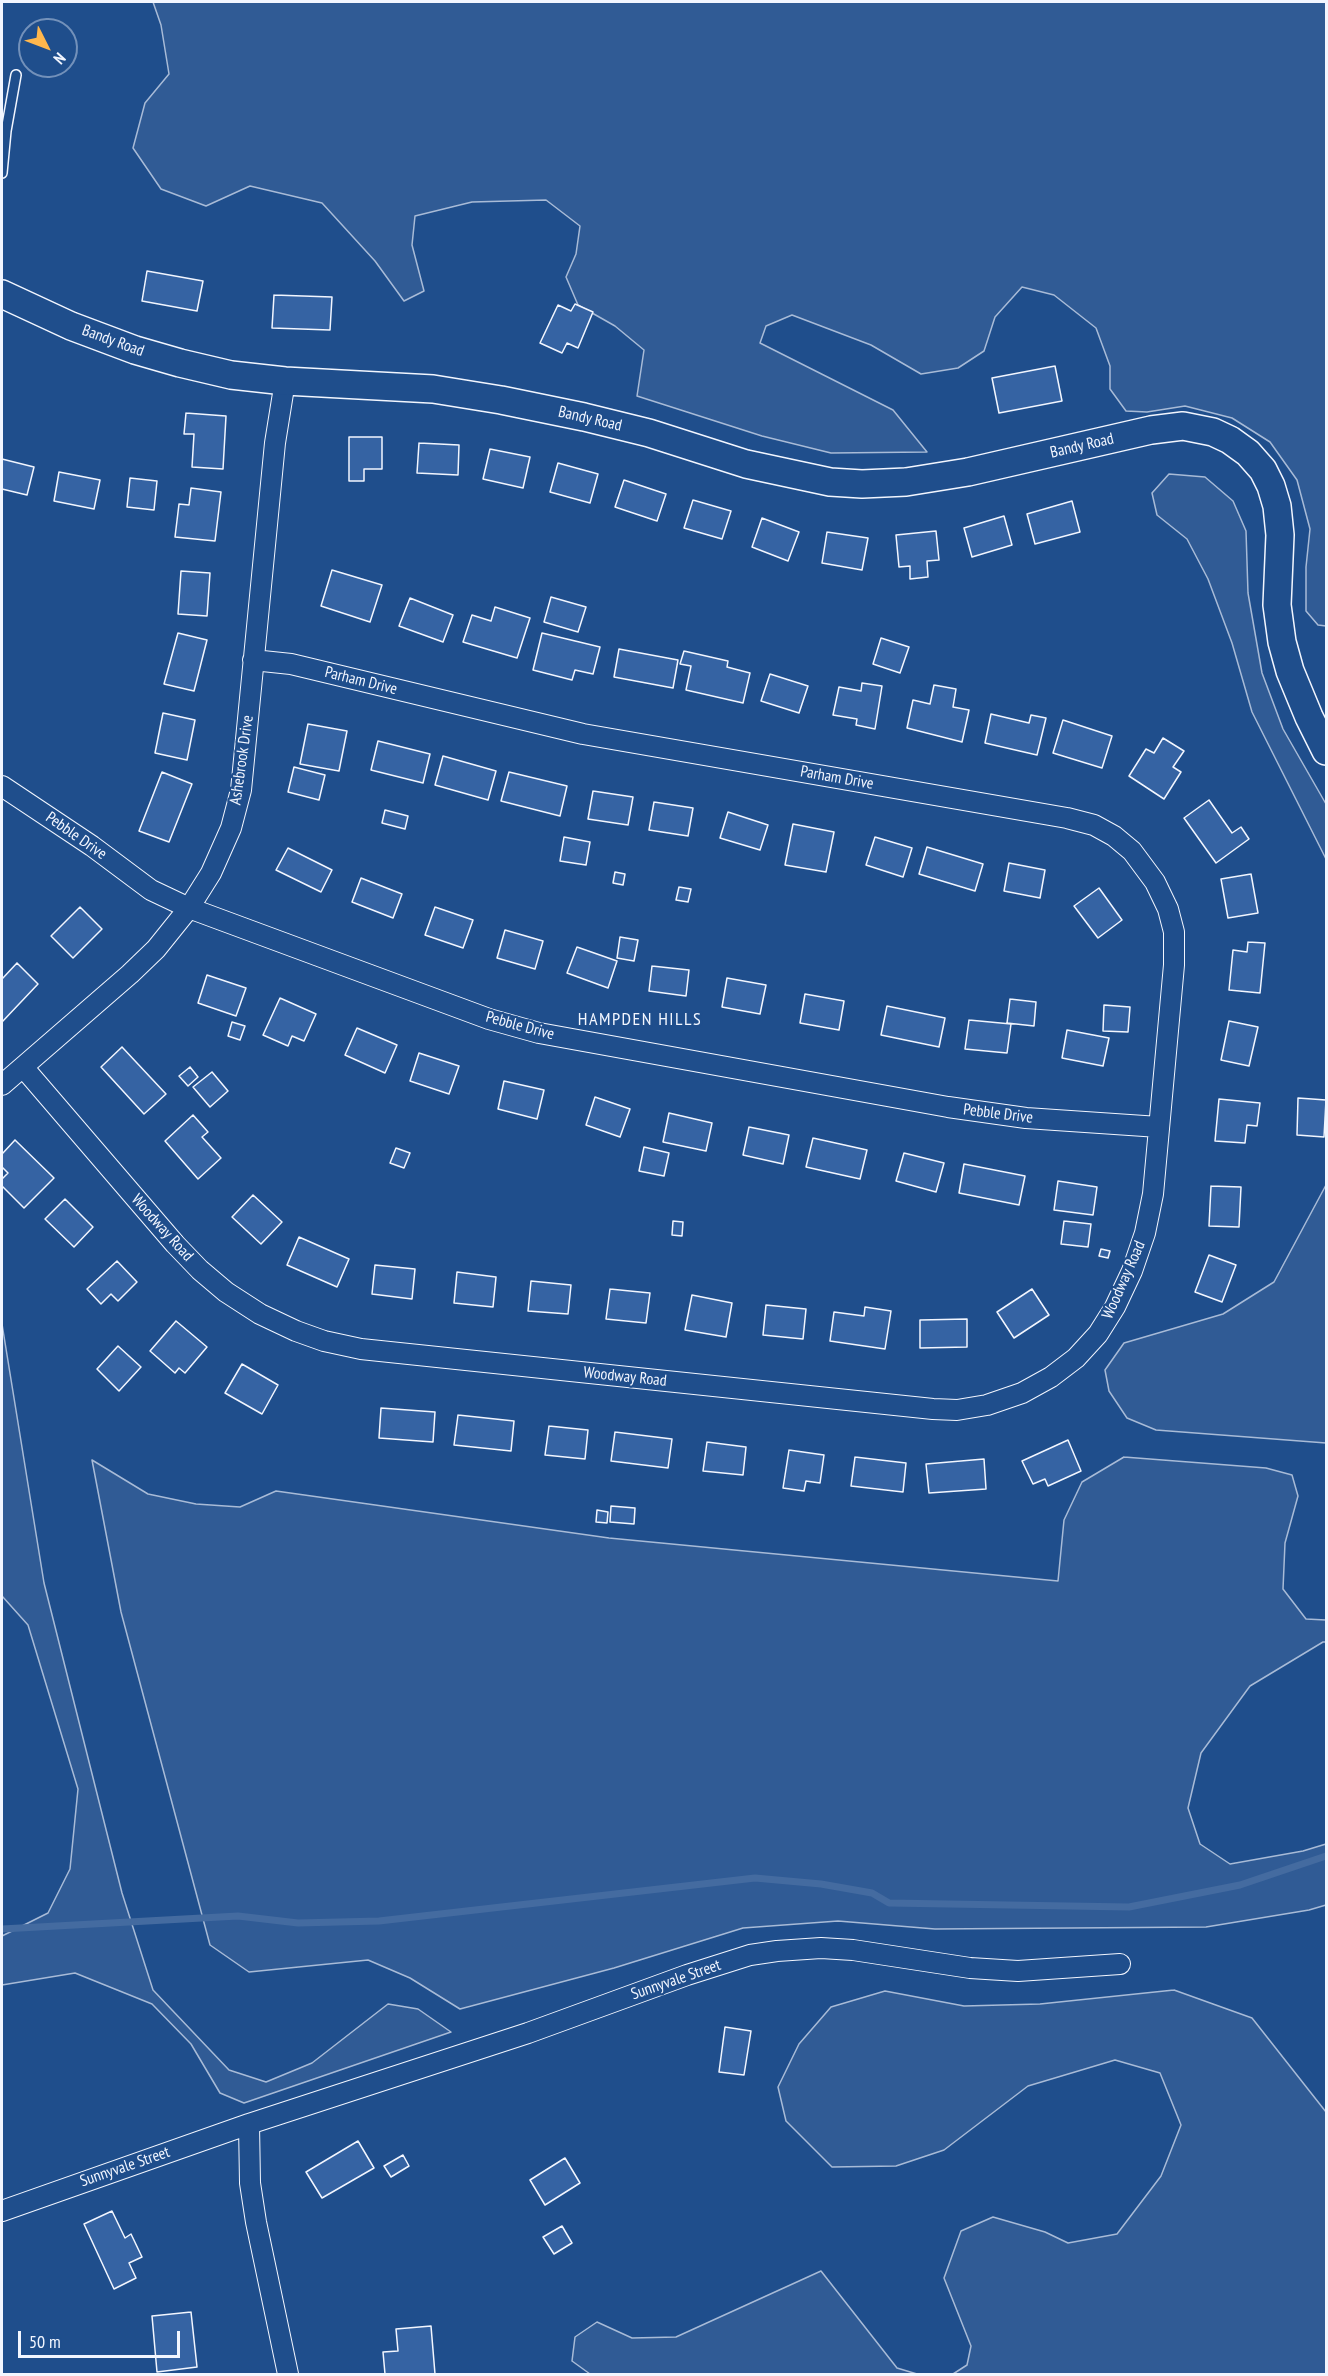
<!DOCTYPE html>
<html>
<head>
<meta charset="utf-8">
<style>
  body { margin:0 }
  #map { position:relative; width:1328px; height:2376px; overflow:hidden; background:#1f4e8c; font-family:"PT Sans Narrow",sans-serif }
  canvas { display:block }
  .frame { position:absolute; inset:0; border:3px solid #f2f6ff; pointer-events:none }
  .north { position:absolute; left:18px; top:18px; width:60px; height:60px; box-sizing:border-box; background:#1f4e8c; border:2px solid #7391ba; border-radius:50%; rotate:132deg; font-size:16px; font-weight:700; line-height:24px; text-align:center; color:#f2f6ff }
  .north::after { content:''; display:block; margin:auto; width:21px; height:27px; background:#ffb74d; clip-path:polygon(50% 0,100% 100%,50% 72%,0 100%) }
  .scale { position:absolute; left:18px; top:2331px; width:162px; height:27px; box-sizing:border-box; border:3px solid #f2f6ff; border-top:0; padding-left:8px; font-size:18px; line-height:21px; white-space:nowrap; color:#f2f6ff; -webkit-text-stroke:4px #1f4e8c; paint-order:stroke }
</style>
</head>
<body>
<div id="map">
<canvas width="1328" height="2376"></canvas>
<div class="frame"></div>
<div class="north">N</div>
<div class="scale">50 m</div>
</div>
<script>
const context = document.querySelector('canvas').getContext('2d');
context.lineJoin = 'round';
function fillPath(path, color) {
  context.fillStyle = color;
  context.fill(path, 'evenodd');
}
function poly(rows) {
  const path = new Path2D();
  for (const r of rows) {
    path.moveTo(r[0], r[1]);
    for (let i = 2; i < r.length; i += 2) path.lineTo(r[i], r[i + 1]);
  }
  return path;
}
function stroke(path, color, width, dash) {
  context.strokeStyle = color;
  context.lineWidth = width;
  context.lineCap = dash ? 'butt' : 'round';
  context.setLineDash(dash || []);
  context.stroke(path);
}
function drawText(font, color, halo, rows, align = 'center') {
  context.font = font + ' "PT Sans Narrow",sans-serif';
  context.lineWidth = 4.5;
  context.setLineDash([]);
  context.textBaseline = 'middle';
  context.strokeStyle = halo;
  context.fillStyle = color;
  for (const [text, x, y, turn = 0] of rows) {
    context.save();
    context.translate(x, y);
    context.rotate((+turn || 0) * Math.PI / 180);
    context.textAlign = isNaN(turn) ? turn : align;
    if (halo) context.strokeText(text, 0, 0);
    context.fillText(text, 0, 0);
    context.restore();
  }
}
const built = poly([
  [153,2,1326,2,1326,626,1318,625,1306,611,1306,567,1310,529,1297,480,1270,442,1232,418,1185,406,1147,412,1126,411,1110,389,1110,366,1096,328,1054,295,1022,287,995,317,984,351,958,368,921,374,871,345,792,315,766,326,760,343,893,410,927,452,831,453,762,436,637,396,644,350,615,326,578,305,566,277,576,254,580,226,546,200,472,202,415,216,412,245,424,291,404,301,375,261,322,203,250,186,206,206,161,189,133,148,145,103,169,74,161,25,153,2],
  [1169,474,1205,477,1233,501,1246,531,1248,593,1262,673,1283,729,1326,804,1326,859,1252,712,1232,643,1208,579,1187,539,1157,515,1152,493,1169,474],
  [1326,1185,1326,1443,1156,1430,1127,1418,1109,1391,1105,1370,1124,1343,1223,1314,1274,1282,1326,1185],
  [2,1324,44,1583,122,1893,153,1990,229,2070,266,2082,312,2063,388,2004,418,2009,451,2032,244,2103,220,2093,191,2044,152,2004,75,1973,2,1985,2,1936,48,1913,70,1869,78,1789,28,1625,2,1596,2,1324],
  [1124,1457,1266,1468,1292,1475,1298,1496,1285,1543,1283,1589,1306,1619,1326,1620,1326,1642,1323,1642,1250,1686,1201,1753,1188,1808,1200,1844,1230,1864,1303,1851,1326,1844,1326,1905,1309,1910,1206,1927,935,1929,838,1921,743,1928,614,1968,460,2009,410,1978,368,1960,249,1972,210,1945,121,1612,92,1460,148,1494,196,1504,240,1507,276,1491,609,1538,1058,1581,1064,1520,1082,1482,1124,1457],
  [1174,1990,1252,2018,1326,2112,1326,2374,953,2374,967,2365,971,2346,944,2278,961,2231,993,2217,1045,2232,1068,2243,1117,2234,1161,2176,1181,2125,1160,2073,1115,2060,1028,2086,944,2150,896,2166,832,2167,786,2121,778,2087,799,2044,831,2007,885,1991,964,2006,1040,2004,1174,1990],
  [821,2271,897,2368,917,2374,590,2374,572,2361,575,2337,597,2322,632,2338,676,2337,821,2271]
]);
fillPath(built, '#305b95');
stroke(built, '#a8bbd7', 1.5);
stroke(poly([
  [2,1929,238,1916,298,1923,379,1921,755,1878,821,1884,872,1893,889,1903,1129,1907,1240,1885,1326,1856]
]), '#446ba0', 7);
const building = poly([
  [147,271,203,281,197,311,142,301,147,271],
  [274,295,332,297,330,330,272,328,274,295],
  [575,304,593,312,578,348,567,343,562,353,540,343,558,305,571,311,575,304],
  [1055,366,1062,401,999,413,992,378,1055,366],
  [186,413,226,416,223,469,192,467,194,434,184,434,186,413],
  [349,437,382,437,382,469,364,469,364,481,349,481,349,437],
  [419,443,459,445,458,475,417,473,419,443],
  [490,449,530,457,523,488,483,479,490,449],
  [2,459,34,467,27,495,2,489,2,459],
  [558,463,598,474,590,503,550,492,558,463],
  [59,472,100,480,94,509,54,501,59,472],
  [130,478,157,481,154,510,127,507,130,478],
  [624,480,666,494,657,521,615,507,624,480],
  [191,488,221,492,215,541,175,537,179,504,189,505,191,488],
  [693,500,731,511,722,539,684,528,693,500],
  [1072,501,1080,532,1035,544,1027,514,1072,501],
  [1004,516,1012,545,972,557,964,528,1004,516],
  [762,518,799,532,788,561,752,547,762,518],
  [936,531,939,560,927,561,928,577,910,579,910,566,899,567,896,535,936,531],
  [827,532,868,538,862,570,822,563,827,532],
  [332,570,382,585,370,622,321,606,332,570],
  [181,571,210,573,207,616,178,614,181,571],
  [551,597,586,607,578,632,544,622,551,597],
  [410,598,453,615,443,642,399,626,410,598],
  [495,607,530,618,517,658,463,642,472,615,491,621,495,607],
  [178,633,207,640,194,691,164,684,178,633],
  [542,633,600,647,593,674,575,670,572,680,533,670,542,633],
  [881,638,909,647,900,673,873,664,881,638],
  [619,649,678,660,673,688,614,677,619,649],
  [684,651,728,661,727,667,750,673,743,703,686,690,691,666,680,664,684,651],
  [770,674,808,686,799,713,761,701,770,674],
  [862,683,882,686,875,729,856,725,857,719,833,715,839,687,861,691,862,683],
  [934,685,956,689,953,707,969,710,962,742,907,728,913,700,930,704,934,685],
  [163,713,195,720,187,760,155,753,163,713],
  [991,714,1029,723,1031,715,1046,718,1037,755,985,743,991,714],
  [1063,720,1112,736,1102,768,1053,753,1063,720],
  [308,724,347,731,339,771,300,764,308,724],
  [1163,738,1184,751,1173,767,1181,772,1164,799,1129,776,1146,749,1154,753,1163,738],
  [378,741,430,754,423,783,371,770,378,741],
  [443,756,496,771,488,800,435,785,443,756],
  [294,767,325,775,319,800,288,792,294,767],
  [162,772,192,784,169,842,139,831,162,772],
  [509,772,567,786,560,816,501,801,509,772],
  [593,791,633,797,628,825,588,819,593,791],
  [1209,800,1232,833,1241,827,1249,839,1216,863,1184,818,1209,800],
  [654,802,693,808,688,836,649,830,654,802],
  [385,810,408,816,405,829,382,823,385,810],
  [728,812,768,825,760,850,720,838,728,812],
  [793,824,834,832,826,872,785,865,793,824],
  [564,837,590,842,586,865,560,861,564,837],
  [875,837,912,848,903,877,866,865,875,837],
  [927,847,983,864,975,891,919,874,927,847],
  [288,848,332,870,321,892,276,870,288,848],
  [1009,863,1045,870,1040,898,1004,891,1009,863],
  [615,872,625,874,623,885,613,883,615,872],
  [1251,874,1258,913,1228,918,1221,879,1251,874],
  [361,878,402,894,393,918,352,902,361,878],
  [679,887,691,889,688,902,676,900,679,887],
  [1099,888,1122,920,1098,938,1074,906,1099,888],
  [80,907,102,929,73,958,51,936,80,907],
  [435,907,473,920,463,948,425,935,435,907],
  [505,930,543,941,535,969,497,958,505,930],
  [620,937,638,940,634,961,617,958,620,937],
  [1248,942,1265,943,1260,993,1229,990,1233,950,1247,952,1248,942],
  [577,947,617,961,608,988,567,973,577,947],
  [17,963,38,984,2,1022,2,979,17,963],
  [652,966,689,970,686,996,649,991,652,966],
  [207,975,246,988,236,1016,198,1003,207,975],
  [727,978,766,985,760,1014,722,1007,727,978],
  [805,994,844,1001,839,1030,800,1023,805,994],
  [280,998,316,1014,304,1041,292,1036,288,1046,263,1035,280,998],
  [1010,999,1036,1002,1034,1026,1007,1023,1010,999],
  [1104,1005,1130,1007,1128,1032,1103,1031,1104,1005],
  [887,1006,945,1018,939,1047,881,1035,887,1006],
  [969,1020,1011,1024,1007,1053,965,1049,969,1020],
  [1229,1021,1258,1027,1249,1066,1221,1060,1229,1021],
  [232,1022,245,1026,240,1040,228,1036,232,1022],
  [357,1028,397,1045,385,1073,345,1055,357,1028],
  [1067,1030,1109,1038,1103,1066,1062,1058,1067,1030],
  [122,1047,166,1094,144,1114,101,1067,122,1047],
  [419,1053,459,1066,449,1094,410,1081,419,1053],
  [190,1067,198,1077,188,1086,179,1076,190,1067],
  [212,1072,228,1091,210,1107,193,1087,212,1072],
  [504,1081,544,1090,537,1119,498,1109,504,1081],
  [595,1097,630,1109,620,1137,586,1125,595,1097],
  [1298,1098,1326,1100,1324,1137,1297,1135,1298,1098],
  [1219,1099,1260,1103,1257,1126,1247,1125,1245,1143,1215,1141,1219,1099],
  [669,1113,712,1123,706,1151,663,1142,669,1113],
  [193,1115,208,1132,202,1137,221,1158,198,1179,165,1141,193,1115],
  [749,1127,789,1135,783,1164,743,1155,749,1127],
  [813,1138,867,1150,860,1179,806,1167,813,1138],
  [15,1140,54,1178,24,1208,2,1186,2,1179,8,1173,2,1167,2,1154,15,1140],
  [644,1147,669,1153,664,1176,639,1171,644,1147],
  [396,1148,410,1153,404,1168,390,1163,396,1148],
  [904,1153,944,1163,936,1192,896,1181,904,1153],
  [964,1164,1025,1176,1019,1205,959,1193,964,1164],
  [1058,1181,1097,1187,1093,1215,1054,1210,1058,1181],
  [1211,1186,1241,1187,1239,1227,1209,1226,1211,1186],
  [253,1195,282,1222,261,1244,232,1217,253,1195],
  [65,1199,93,1227,74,1247,45,1219,65,1199],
  [673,1221,683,1222,682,1236,672,1235,673,1221],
  [1064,1221,1091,1224,1088,1247,1061,1244,1064,1221],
  [299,1237,349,1259,337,1287,287,1265,299,1237],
  [1101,1249,1110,1251,1108,1258,1099,1256,1101,1249],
  [1209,1255,1236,1265,1222,1302,1195,1292,1209,1255],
  [117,1261,137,1282,118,1301,111,1294,101,1304,87,1289,117,1261],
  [375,1265,415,1269,412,1299,372,1294,375,1265],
  [457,1272,496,1277,493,1307,454,1303,457,1272],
  [531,1281,571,1285,568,1314,528,1311,531,1281],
  [610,1289,650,1293,646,1323,606,1319,610,1289],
  [1032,1289,1049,1315,1014,1338,997,1312,1032,1289],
  [692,1295,732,1303,726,1337,685,1330,692,1295],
  [766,1305,806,1309,803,1339,763,1335,766,1305],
  [865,1307,891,1311,885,1349,830,1341,834,1312,864,1316,865,1307],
  [967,1319,967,1347,920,1348,920,1320,967,1319],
  [176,1321,207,1347,185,1373,179,1368,175,1373,150,1351,176,1321],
  [118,1346,141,1367,119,1391,97,1369,118,1346],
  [242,1364,278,1385,262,1414,225,1393,242,1364],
  [381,1408,435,1412,433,1442,379,1438,381,1408],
  [458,1415,514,1421,511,1451,454,1445,458,1415],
  [549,1426,588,1430,585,1459,545,1455,549,1426],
  [615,1432,672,1439,668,1468,611,1461,615,1432],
  [1068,1440,1081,1471,1048,1486,1045,1479,1033,1484,1022,1461,1068,1440],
  [707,1442,746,1447,743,1475,703,1471,707,1442],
  [789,1450,824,1455,820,1483,806,1481,804,1491,783,1488,789,1450],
  [855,1457,906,1463,903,1492,851,1486,855,1457],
  [984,1459,986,1489,929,1493,926,1464,984,1459],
  [611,1506,635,1508,634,1524,610,1522,611,1506],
  [597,1510,608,1512,607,1523,596,1522,597,1510],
  [725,2027,751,2031,744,2075,719,2072,725,2027],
  [358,2141,374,2168,322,2198,306,2172,358,2141],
  [403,2155,409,2166,391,2177,384,2166,403,2155],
  [565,2158,580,2183,545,2205,530,2180,565,2158],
  [112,2211,125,2238,131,2234,142,2257,129,2263,136,2278,114,2289,84,2224,112,2211],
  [562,2226,572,2243,554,2254,543,2237,562,2226],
  [191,2312,197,2367,157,2372,152,2316,191,2312],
  [431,2326,435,2374,385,2374,383,2352,398,2351,396,2329,431,2326]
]);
fillPath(building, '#3563a3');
stroke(building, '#f2f6ff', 1.5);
const lane = poly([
  [2,173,6,131,16,75]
]);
const street = poly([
  [2,786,92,846,151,890,189,908,489,1019,539,1033,948,1107,1026,1118,1159,1127],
  [23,1067,175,1244,200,1270,226,1292,260,1314,296,1331,324,1341,361,1349,933,1409,957,1410,987,1405,1022,1393,1051,1377,1076,1358,1098,1334,1115,1307,1132,1271,1145,1233,1153,1194,1174,965,1174,932,1168,909,1155,882,1132,851,1114,836,1094,825,1067,818,583,734,291,664,253,660],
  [2,1085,130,974,156,949,189,908,211,873,231,828,241,790,275,443,285,381],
  [249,2124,250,2183,256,2222,288,2374],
  [2,2211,249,2124,528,2033,687,1975,750,1955,777,1951,821,1948,853,1950,970,1968,1018,1971,1120,1964]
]);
const secondary = poly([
  [2,294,71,326,135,350,180,363,231,375,285,381,433,389,501,400,584,417,649,433,746,464,830,482,862,484,906,482,968,472,1151,430,1183,426,1213,432,1230,440,1248,453,1263,470,1271,486,1277,506,1280,535,1277,605,1282,642,1290,671,1309,717,1326,751]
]);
stroke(lane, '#f2f6ff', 12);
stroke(street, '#f2f6ff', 22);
stroke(secondary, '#f2f6ff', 30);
stroke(lane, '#1f4e8c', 9);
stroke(street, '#1f4e8c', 20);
stroke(secondary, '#1f4e8c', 27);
drawText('16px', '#f2f6ff', '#1f4e8c', [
  ["Bandy Road",113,341,20],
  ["Bandy Road",590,419,13],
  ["Bandy Road",1082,446,-13],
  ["Parham Drive",361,681,14],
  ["Ashebrook Drive",242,760,-82],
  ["Parham Drive",837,778,10],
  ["Pebble Drive",76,836,35],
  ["Pebble Drive",520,1026,15],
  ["Pebble Drive",998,1114,7],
  ["Woodway Road",162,1228,48],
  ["Woodway Road",1124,1280,-66],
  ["Woodway Road",625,1377,6],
  ["Sunnyvale Street",676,1980,-19],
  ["Sunnyvale Street",125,2167,-19]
]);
context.letterSpacing = '1.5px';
drawText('18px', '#f2f6ff', '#1f4e8c', [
  ["HAMPDEN HILLS",640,1020]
]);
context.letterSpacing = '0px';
</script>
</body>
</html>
